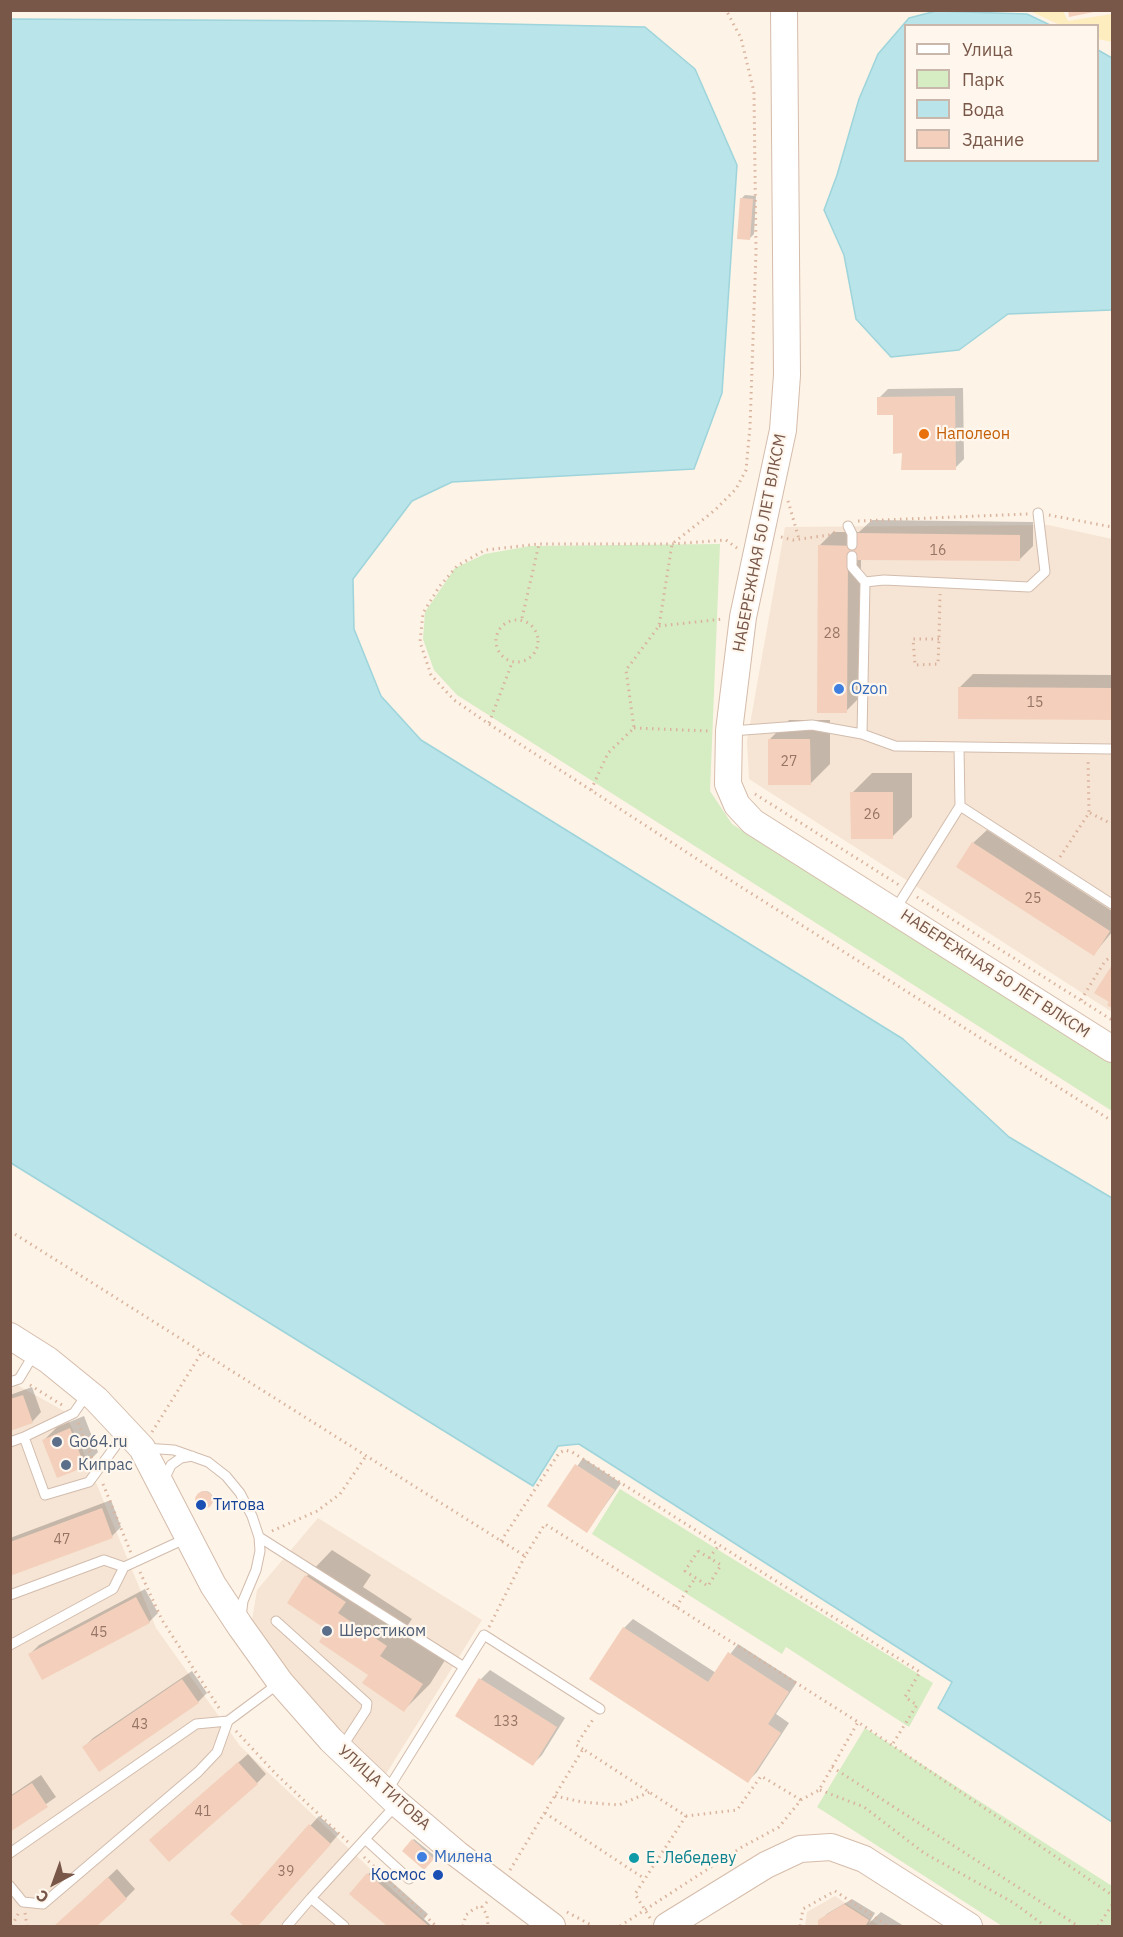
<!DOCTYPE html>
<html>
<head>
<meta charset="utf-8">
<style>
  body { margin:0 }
  #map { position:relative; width:1123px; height:1937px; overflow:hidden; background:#fdf3e6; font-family:"IBM Plex Sans",sans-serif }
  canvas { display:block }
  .frame { position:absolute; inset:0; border:12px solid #785749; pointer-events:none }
  .legend { position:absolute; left:904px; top:24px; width:195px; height:138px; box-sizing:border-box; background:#fff7ed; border:2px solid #c9b7ab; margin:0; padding:8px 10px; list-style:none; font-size:18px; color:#785749 }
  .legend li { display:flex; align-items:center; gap:12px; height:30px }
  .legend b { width:30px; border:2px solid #c9b7ab }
  .north { position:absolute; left:24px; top:1853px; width:60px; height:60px; -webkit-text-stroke:4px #fff7ed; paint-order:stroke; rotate:221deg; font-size:16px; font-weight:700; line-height:24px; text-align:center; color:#785749 }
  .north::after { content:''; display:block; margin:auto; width:21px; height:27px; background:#785749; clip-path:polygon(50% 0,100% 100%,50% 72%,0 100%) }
</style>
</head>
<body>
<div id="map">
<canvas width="1123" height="1937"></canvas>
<div class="frame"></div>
<ul class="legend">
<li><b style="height:8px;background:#fff"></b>Улица</li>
<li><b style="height:16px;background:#d6ecc3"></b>Парк</li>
<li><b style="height:16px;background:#b9e4e9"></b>Вода</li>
<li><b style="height:16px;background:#f4d0bc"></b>Здание</li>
</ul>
<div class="north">С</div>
</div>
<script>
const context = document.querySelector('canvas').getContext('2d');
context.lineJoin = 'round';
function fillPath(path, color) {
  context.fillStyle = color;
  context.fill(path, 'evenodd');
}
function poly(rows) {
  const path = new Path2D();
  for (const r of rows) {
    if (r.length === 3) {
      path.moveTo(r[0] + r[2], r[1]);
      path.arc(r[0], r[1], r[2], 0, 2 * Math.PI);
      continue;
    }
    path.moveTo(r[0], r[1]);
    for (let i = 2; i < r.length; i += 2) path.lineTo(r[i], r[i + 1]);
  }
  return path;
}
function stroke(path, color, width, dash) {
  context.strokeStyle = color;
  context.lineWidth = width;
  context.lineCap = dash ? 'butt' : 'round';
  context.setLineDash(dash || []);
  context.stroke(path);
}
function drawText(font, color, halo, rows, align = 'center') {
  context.font = font + ' "IBM Plex Sans",sans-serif';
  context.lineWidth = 4.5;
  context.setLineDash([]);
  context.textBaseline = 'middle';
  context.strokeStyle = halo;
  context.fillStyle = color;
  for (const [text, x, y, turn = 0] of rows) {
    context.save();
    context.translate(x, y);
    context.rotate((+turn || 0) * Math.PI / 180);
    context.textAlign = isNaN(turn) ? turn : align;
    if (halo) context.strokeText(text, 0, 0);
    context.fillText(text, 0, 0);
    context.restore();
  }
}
fillPath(poly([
  [1048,525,1112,539,1112,1012,749,779,747,741,785,527],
  [10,1381,64,1411,83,1451,156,1628,240,1746,431,1926,11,1926],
  [318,1518,482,1620,386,1774,313,1703,251,1626,257,1590],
  [835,1896,880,1926,805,1926,807,1912]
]), '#f6e5d4');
fillPath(poly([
  [720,544,710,791,732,824,1112,1063,1112,1111,457,695,434,670,423,639,425,612,455,568,485,554,530,546],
  [620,1489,933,1683,909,1727,786,1647,782,1654,592,1534],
  [865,1728,1112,1886,1112,1926,1002,1926,817,1807]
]), '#d6ecc3');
fillPath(poly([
  [1030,11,1063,11,1068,21,1112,14,1112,42,1098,39,1098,26,1060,25]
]), '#feedbf');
const water = poly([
  [936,11,1027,14,1050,25,906,26,906,160,1098,160,1098,50,1112,58,1112,310,1008,314,959,350,891,357,856,319,844,255,824,210,837,175,859,99,878,54,909,18,936,11],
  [10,19,368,21,645,27,695,69,737,165,722,393,694,469,452,482,412,501,353,579,354,629,381,696,421,740,903,1039,1009,1137,1112,1198,1112,1822,938,1708,952,1682,579,1444,558,1446,533,1486,11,1163,10,19]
]);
fillPath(water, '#b9e4e9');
stroke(water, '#9ed4db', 1.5);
fillPath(poly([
  [745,195,756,196,754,234,749,239,741,199],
  [963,388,964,459,955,468,903,452,894,414,879,398,888,389],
  [872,520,1033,522,1033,546,1019,560,861,558,860,697,846,711,819,546,833,532,859,532],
  [973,674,1112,675,1112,718,959,717,959,688],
  [789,720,830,720,830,764,810,784,770,739],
  [872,773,912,773,912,817,892,837,852,793],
  [987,830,1112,911,1112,932,1094,954,973,843],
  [1112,967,1112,1006,1109,1004,1111,1002,1096,992],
  [32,1387,41,1412,32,1422,10,1430,10,1395],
  [84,1416,98,1452,85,1465,58,1476,44,1440,57,1427],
  [583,1458,621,1483,587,1531,549,1506],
  [205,1499,8],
  [111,1500,121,1527,112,1536,10,1574,10,1538],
  [332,1550,371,1575,363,1587,412,1619,405,1629,447,1657,430,1684,404,1710,329,1629,289,1602,307,1576],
  [145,1589,158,1613,149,1622,43,1678,30,1654,39,1645],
  [633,1619,716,1673,738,1644,797,1682,776,1714,789,1723,757,1772,748,1781,591,1679,624,1628],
  [490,1670,565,1718,542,1755,533,1764,457,1716,481,1679],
  [192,1671,207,1693,198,1702,84,1747,93,1738],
  [248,1754,266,1774,257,1783,160,1831],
  [41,1775,56,1797,10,1830,10,1796],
  [319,1816,339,1834,261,1922,256,1926,246,1926,232,1913],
  [414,1839,435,1856,424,1868,404,1850],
  [375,1867,428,1914,424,1919,432,1926,389,1926,351,1893],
  [117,1869,135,1889,126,1898,95,1926,56,1926],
  [852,1899,875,1913,869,1923,881,1912,904,1926,819,1926,820,1921,827,1914]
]), '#0003');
fillPath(poly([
  [1068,10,1094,10,1094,12,1069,17],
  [740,198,753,199,750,240,737,239],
  [955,396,956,470,901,470,902,453,893,454,893,415,877,415,877,397],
  [856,533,1020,535,1020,561,856,560,848,556,847,713,817,713,818,545,856,546],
  [958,687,1112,688,1112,720,958,719],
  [768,739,810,739,811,785,768,785],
  [850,792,893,792,893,839,851,839],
  [972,842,1110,931,1094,956,956,867],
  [1112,965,1112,1008,1107,1005,1109,1002,1094,993],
  [23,1395,33,1423,10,1431,10,1399],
  [70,1428,85,1467,57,1478,42,1440],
  [575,1464,615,1490,587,1533,547,1506],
  [204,1500,9],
  [102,1508,113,1538,10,1576,10,1542],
  [305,1575,346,1602,338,1613,387,1646,380,1656,423,1684,404,1712,362,1683,368,1675,319,1642,327,1630,287,1603],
  [136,1597,150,1623,42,1680,28,1654],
  [623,1627,708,1682,728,1652,789,1692,768,1724,781,1733,748,1783,589,1679],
  [479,1678,557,1727,533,1766,455,1716],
  [182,1679,199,1703,99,1772,82,1747],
  [238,1762,258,1784,169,1862,149,1840],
  [32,1783,48,1807,10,1832,10,1797],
  [309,1824,331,1844,258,1926,244,1926,230,1914],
  [412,1839,434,1859,424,1870,402,1851],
  [367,1873,423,1921,429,1926,387,1926,349,1894],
  [108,1877,127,1899,97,1926,54,1926],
  [844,1904,869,1920,866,1925,869,1926,818,1926,818,1920]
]), '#f4d0bc');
const lane = poly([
  [848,526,852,534,852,545],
  [852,556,852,567,865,582],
  [731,731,812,725,862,734,865,582,884,580,1029,587,1045,572,1038,513],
  [862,734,895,746,1112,749],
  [959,747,960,806],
  [895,910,960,806,1112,904],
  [10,1382,19,1379,34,1354],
  [24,1437,74,1413,87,1394],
  [10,1442,24,1437,45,1495,89,1482,125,1433],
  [145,1448,174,1450,208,1462,226,1476,240,1493,252,1516,259,1537,260,1551,256,1570,243,1601,241,1617],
  [164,1480,171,1465,181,1458,192,1456],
  [259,1537,464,1667],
  [10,1595,104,1560,124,1567],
  [276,1621,367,1703,366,1710,342,1747],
  [10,1645,113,1589,124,1567,187,1538],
  [387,1791,484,1635,600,1709],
  [365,1839,409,1879],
  [10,1853,196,1724,228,1721],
  [10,1886,23,1902,43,1904,198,1772,217,1752,228,1721,278,1684],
  [287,1926,311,1898],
  [344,1926,311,1898,396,1805]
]);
const secondary = poly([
  [784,10,787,375,783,430,743,617,729,731,728,784,737,805,753,822,1112,1049],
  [10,1336,48,1360,96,1399,142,1448,213,1585,240,1626,280,1682,331,1740,398,1804,457,1854,552,1926],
  [667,1926,766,1865,800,1849,831,1847,864,1859,969,1926]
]);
stroke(lane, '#d2bcad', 11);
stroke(secondary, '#d5bcab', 28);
stroke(poly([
  [788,501,799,539],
  [1049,515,1112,527],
  [858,521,1028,514],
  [781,537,793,540,829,535,838,531],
  [737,548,726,540,672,544,539,544,485,550,457,566,439,587,423,613,420,642,431,675,454,700,489,724,711,868,1112,1121],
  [522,618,539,544],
  [517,641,21],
  [659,626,723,619],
  [939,639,913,639,915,665,938,664,939,639,940,594],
  [489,723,512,663],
  [634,728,710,731],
  [591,790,608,753,634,728,626,670,659,626,672,544,715,510,736,489,746,470,750,427,756,252,754,92,741,38,726,10],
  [755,794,899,885],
  [1090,813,1112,824],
  [1060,857,1089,813,1088,758],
  [917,897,1112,1020],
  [1081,1000,1105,961,1112,956],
  [10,1231,525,1556,545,1524,858,1722,1112,1895],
  [30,1385,62,1405],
  [78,1423,92,1458],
  [152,1432,202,1352],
  [103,1484,131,1553],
  [272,1531,317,1511,340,1494,366,1456],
  [501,1541,559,1453,565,1450,572,1452,920,1672,905,1697,917,1705,892,1745],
  [698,1551,721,1565,708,1586,685,1571,698,1551],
  [709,1558,719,1545],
  [140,1572,162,1620,221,1711],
  [676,1607,696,1577],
  [489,1627,525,1556],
  [236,1731,275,1773,348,1842],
  [583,1749,576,1745,594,1718],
  [832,1767,1078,1926],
  [820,1790,864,1807,924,1853,1014,1903,1045,1926],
  [555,1796,582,1802,619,1805,650,1792],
  [545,1813,645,1879],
  [364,1857,436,1926],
  [510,1870,583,1749,686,1816,737,1810,761,1776,801,1800],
  [487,1902,482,1907,487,1915,488,1926],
  [567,1912,593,1926],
  [25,1913,27,1926],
  [650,1918,635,1894,686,1816],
  [12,1926,19,1912],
  [463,1926,466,1915,475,1908,482,1907],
  [620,1926,742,1847,779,1827,801,1800,819,1790,858,1722],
  [800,1926,803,1909,835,1891,888,1926],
  [1098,1926,1112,1905]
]), '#dab39e', 3, [1.5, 4.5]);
stroke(lane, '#fff', 9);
stroke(secondary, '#fff', 26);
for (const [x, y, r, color] of [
  [924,434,6,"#e8710a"],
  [839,689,6,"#3f7fe0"],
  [57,1442,6,"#5c6f8a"],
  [66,1465,6,"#5c6f8a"],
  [201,1505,6,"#1a4fb4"],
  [327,1631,6,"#5c6f8a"],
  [422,1857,6,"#3f7fe0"],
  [634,1858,6,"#0f9aa8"],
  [438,1875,6,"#1a4fb4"]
]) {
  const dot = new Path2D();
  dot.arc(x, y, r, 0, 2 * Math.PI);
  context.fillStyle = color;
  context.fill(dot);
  stroke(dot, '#fff7ed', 2);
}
drawText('14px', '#977566', null, [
  ["16",938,551],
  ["28",832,634],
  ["15",1035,703],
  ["27",789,762],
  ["26",872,815],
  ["25",1033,899],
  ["47",62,1540],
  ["45",99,1633],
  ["133",506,1722],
  ["43",140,1725],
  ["41",203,1812],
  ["39",286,1872]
]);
drawText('16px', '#c56008', '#fff7ed', [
  ["Наполеон",936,434]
], 'left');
drawText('16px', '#785749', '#fff7ed', [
  ["НАБЕРЕЖНАЯ 50 ЛЕТ ВЛКСМ",760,543,-79],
  ["НАБЕРЕЖНАЯ 50 ЛЕТ ВЛКСМ",995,974,33],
  ["УЛИЦА ТИТОВА",384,1788,42]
]);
drawText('16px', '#366cbe', '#fff7ed', [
  ["Ozon",851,689],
  ["Милена",434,1857]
], 'left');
drawText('16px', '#4e5e75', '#fff7ed', [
  ["Go64.ru",69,1442],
  ["Кипрас",78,1465],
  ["Шерстиком",339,1631]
], 'left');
drawText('16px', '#164399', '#fff7ed', [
  ["Титова",213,1505],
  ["Космос",426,1875,"right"]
], 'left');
drawText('16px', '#0d838f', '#fff7ed', [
  ["Е. Лебедеву",646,1858]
], 'left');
</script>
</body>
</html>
